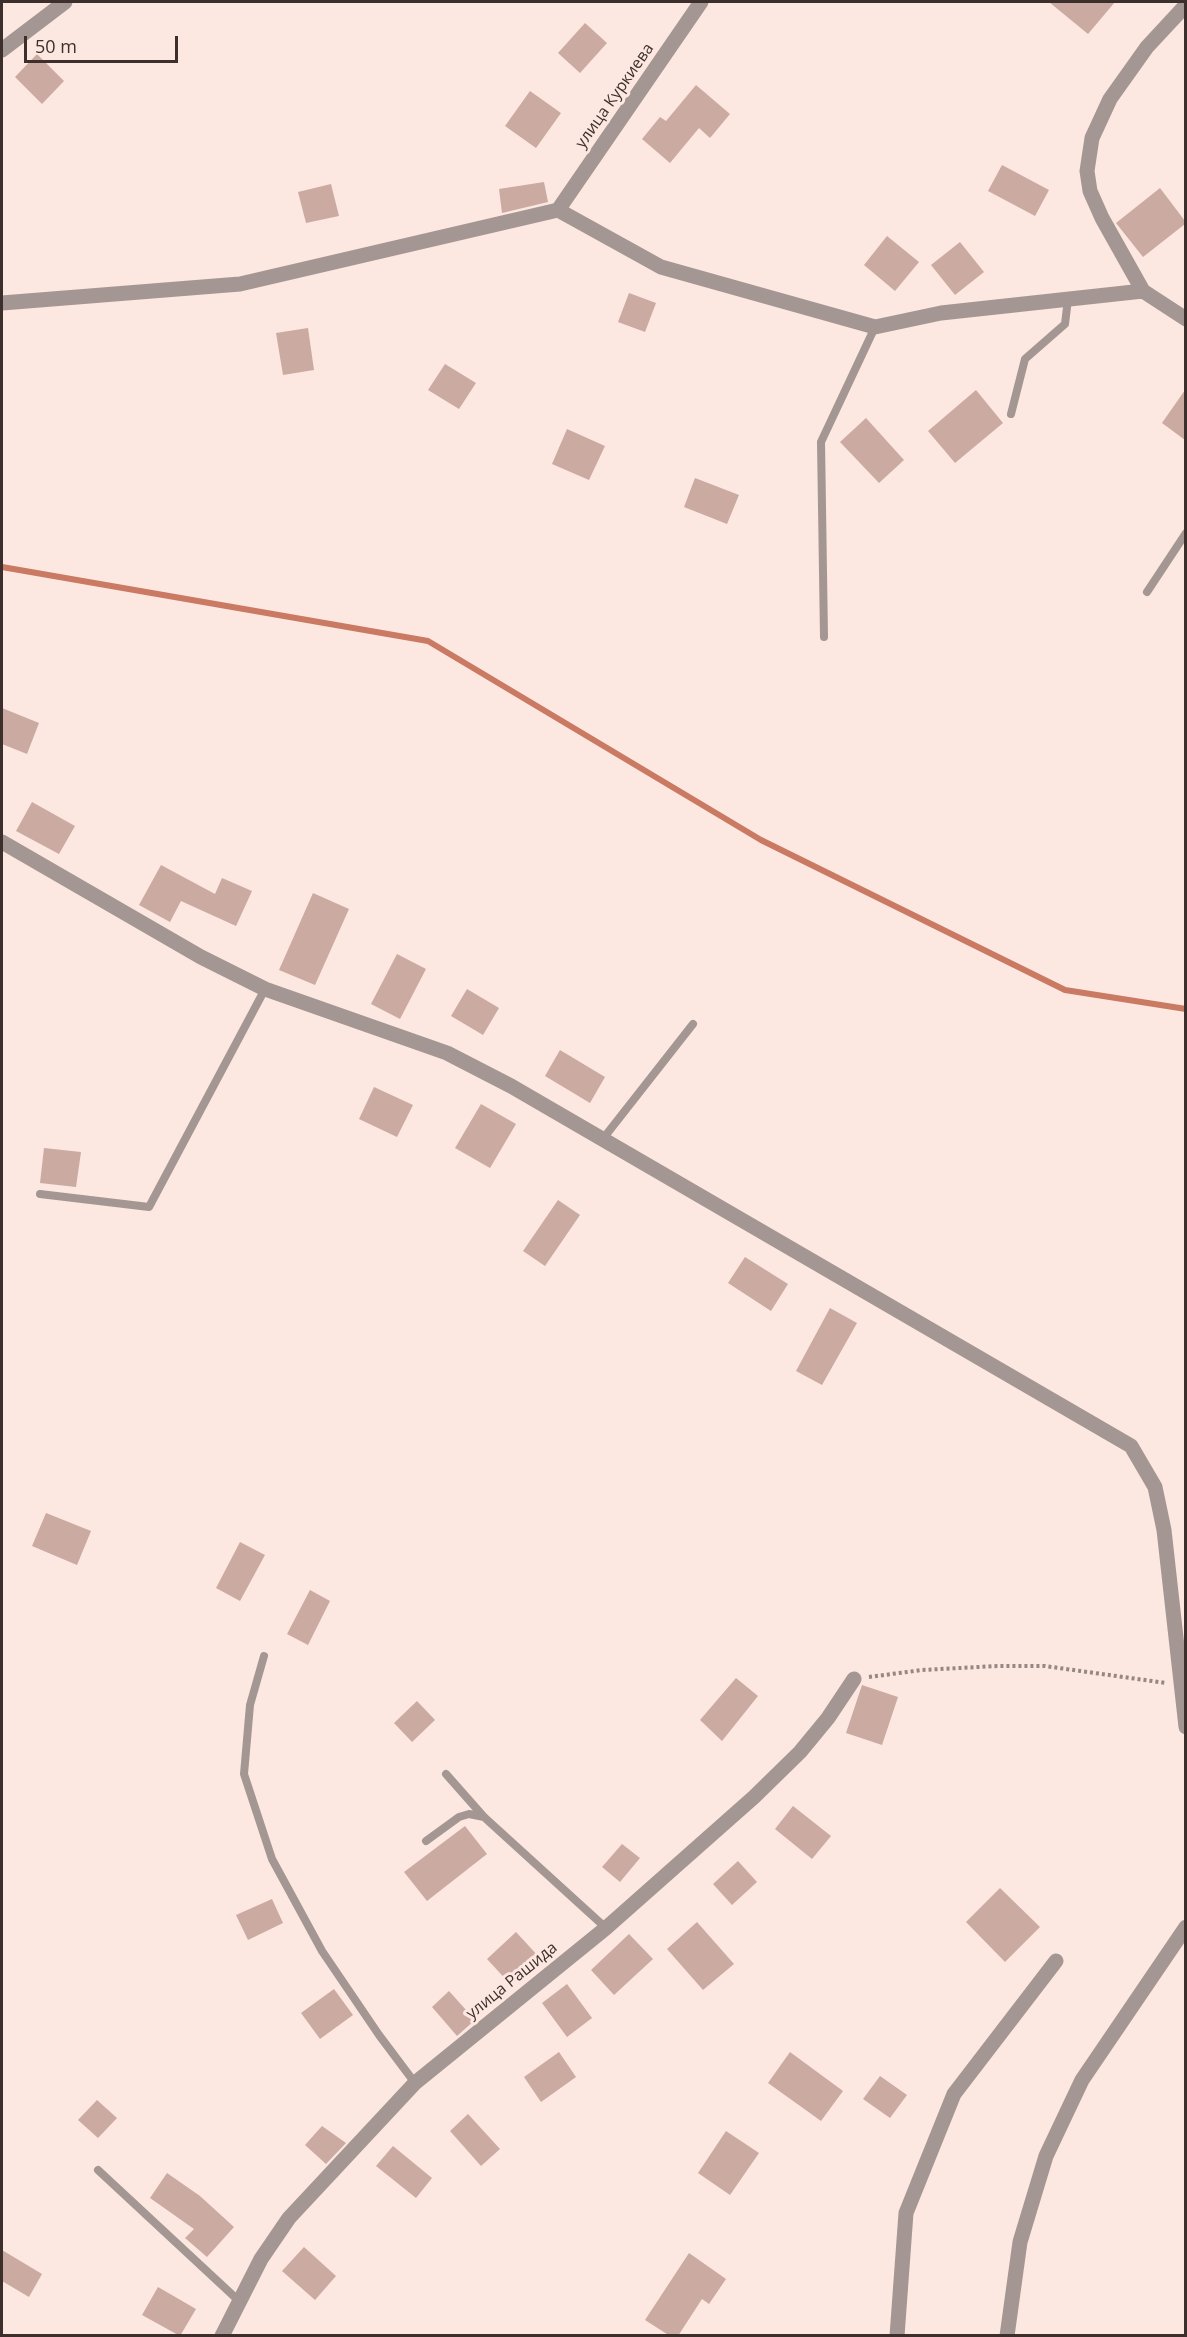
<!DOCTYPE html>
<html>
<head>
<meta charset="utf-8">
<style>
  body { margin:0 }
  #map { position:relative; width:1187px; height:2337px; overflow:hidden; background:#fce7e1; font-family:"Open Sans",sans-serif }
  canvas { display:block }
  .frame { position:absolute; inset:0; border:3px solid #3d302c; pointer-events:none }
  .scale { position:absolute; left:24px; top:36px; width:154px; height:27px; box-sizing:border-box; border:3px solid #3d302c; border-top:0; padding-left:8px; font-size:18px; line-height:21px; white-space:nowrap; color:#3d302c; -webkit-text-stroke:4px #fce7e1; paint-order:stroke }
</style>
</head>
<body>
<div id="map">
<canvas width="1187" height="2337"></canvas>
<div class="frame"></div>
<div class="scale">50 m</div>
</div>
<script>
const context = document.querySelector('canvas').getContext('2d');
context.lineJoin = 'round';
function poly(rows) {
  const path = new Path2D();
  for (const r of rows) {
    path.moveTo(r[0], r[1]);
    for (let i = 2; i < r.length; i += 2) path.lineTo(r[i], r[i + 1]);
  }
  return path;
}
function stroke(path, color, width, dash) {
  context.strokeStyle = color;
  context.lineWidth = width;
  context.lineCap = dash ? 'butt' : 'round';
  context.setLineDash(dash || []);
  context.stroke(path);
}
function fillPath(path, color) {
  context.fillStyle = color;
  context.fill(path, 'evenodd');
}
function drawText(font, color, halo, rows, align = 'center') {
  context.font = font + ' "Open Sans",sans-serif';
  context.lineWidth = 6;
  context.setLineDash([]);
  context.textBaseline = 'middle';
  context.strokeStyle = halo;
  context.fillStyle = color;
  for (const [text, x, y, turn = 0] of rows) {
    context.save();
    context.translate(x, y);
    context.rotate((+turn || 0) * Math.PI / 180);
    context.textAlign = isNaN(turn) ? turn : align;
    if (halo) context.strokeText(text, 0, 0);
    context.fillText(text, 0, 0);
    context.restore();
  }
}
stroke(poly([
  [2,567,428,641,761,840,1065,990,1186,1009]
]), '#ca7962', 6);
fillPath(poly([
  [1049,2,1115,2,1088,34],
  [585,23,607,43,580,73,558,53],
  [37,54,64,81,42,104,15,77],
  [696,85,730,114,710,138,699,128,670,163,642,139,660,117,666,121],
  [530,91,561,113,536,148,505,126],
  [1002,165,1049,190,1035,216,988,191],
  [544,182,548,202,502,213,499,189],
  [331,184,339,216,306,223,298,192],
  [1160,188,1185,221,1185,224,1143,257,1116,223],
  [887,236,919,262,895,291,864,265],
  [960,242,984,272,955,295,931,265],
  [629,293,656,303,645,332,618,322],
  [308,328,314,370,283,375,276,333],
  [445,364,476,383,459,409,428,390],
  [976,390,1003,423,955,463,928,431],
  [1185,390,1185,440,1162,423],
  [866,418,904,460,879,483,840,442],
  [567,429,605,446,589,480,552,464],
  [695,478,739,495,727,524,684,507],
  [2,708,39,723,27,754,2,744],
  [32,802,75,826,59,854,16,831],
  [161,865,215,894,222,878,252,891,236,926,181,901,170,922,139,905],
  [313,893,349,909,315,985,279,970],
  [397,954,426,969,400,1019,371,1004],
  [467,989,499,1008,483,1035,451,1016],
  [560,1050,605,1077,590,1103,545,1076],
  [374,1087,413,1105,397,1137,359,1119],
  [481,1104,516,1124,490,1168,455,1148],
  [44,1148,81,1152,76,1187,40,1183],
  [558,1200,580,1215,545,1266,523,1251],
  [745,1257,788,1284,771,1311,728,1283],
  [830,1308,857,1323,822,1385,796,1371],
  [46,1513,91,1531,77,1565,32,1546],
  [240,1542,265,1555,240,1601,216,1588],
  [310,1590,330,1601,308,1645,287,1634],
  [736,1678,758,1696,722,1741,700,1720],
  [862,1685,898,1697,882,1745,846,1733],
  [417,1701,435,1720,412,1742,394,1723],
  [793,1806,831,1836,812,1859,775,1829],
  [465,1826,487,1854,427,1901,404,1872],
  [622,1844,640,1858,620,1882,602,1867],
  [738,1861,757,1882,732,1905,713,1884],
  [1000,1888,1040,1927,1005,1962,966,1922],
  [272,1899,283,1923,248,1940,236,1915],
  [697,1922,734,1964,703,1990,667,1949],
  [516,1932,540,1958,511,1985,487,1959],
  [629,1934,653,1959,614,1995,591,1970],
  [567,1984,592,2018,567,2037,542,2003],
  [334,1989,353,2015,320,2039,301,2013],
  [449,1991,475,2020,457,2036,432,2007],
  [559,2052,576,2077,541,2102,524,2077],
  [790,2052,843,2091,821,2121,768,2083],
  [880,2076,907,2095,890,2118,863,2099],
  [97,2100,117,2118,98,2138,78,2120],
  [468,2114,500,2149,481,2166,450,2131],
  [322,2126,346,2143,326,2164,305,2145],
  [726,2131,759,2153,730,2195,698,2173],
  [393,2146,432,2178,416,2198,376,2166],
  [167,2173,200,2196,234,2227,207,2257,185,2238,194,2229,150,2198],
  [304,2247,336,2276,315,2300,282,2271],
  [2,2250,42,2274,29,2297,2,2281],
  [689,2253,726,2279,709,2304,702,2299,678,2336,670,2336,645,2320],
  [158,2287,196,2309,180,2336,142,2315]
]), '#cbaaa1');
stroke(poly([
  [869,1677,922,1670,997,1666,1045,1666,1166,1683]
]), '#978782', 4, [3, 3]);
stroke(poly([
  [1011,414,1025,359,1065,324,1068,299],
  [1147,592,1186,533],
  [824,637,821,442,875,327],
  [602,1140,693,1024],
  [40,1194,149,1207,265,989],
  [264,1656,250,1705,244,1774,272,1859,322,1951,379,2035,415,2083],
  [446,1774,484,1817,606,1928],
  [426,1841,459,1817,469,1814,484,1817],
  [98,2170,239,2301]
]), '#a49692', 8);
stroke(poly([
  [1186,5,1147,47,1110,99,1092,138,1087,171,1090,191,1102,218,1143,291,1186,319],
  [2,50,65,2],
  [558,210,701,2],
  [2,303,240,284,558,210,661,267,875,327,941,313,1143,291],
  [2,842,201,957,265,989,447,1053,511,1086,1131,1446,1155,1487,1164,1530,1186,1727],
  [222,2336,261,2259,289,2218,415,2083,606,1928,754,1797,800,1752,828,1718,854,1679],
  [897,2336,906,2213,954,2094,1056,1961],
  [1007,2336,1020,2242,1046,2156,1082,2080,1186,1927]
]), '#a49692', 15);
drawText('16px', '#3d302c', '#fce7e1', [
  ["улица Куркиева",615,96,-55],
  ["улица Рашида",512,1981,-39]
]);
</script>
</body>
</html>
